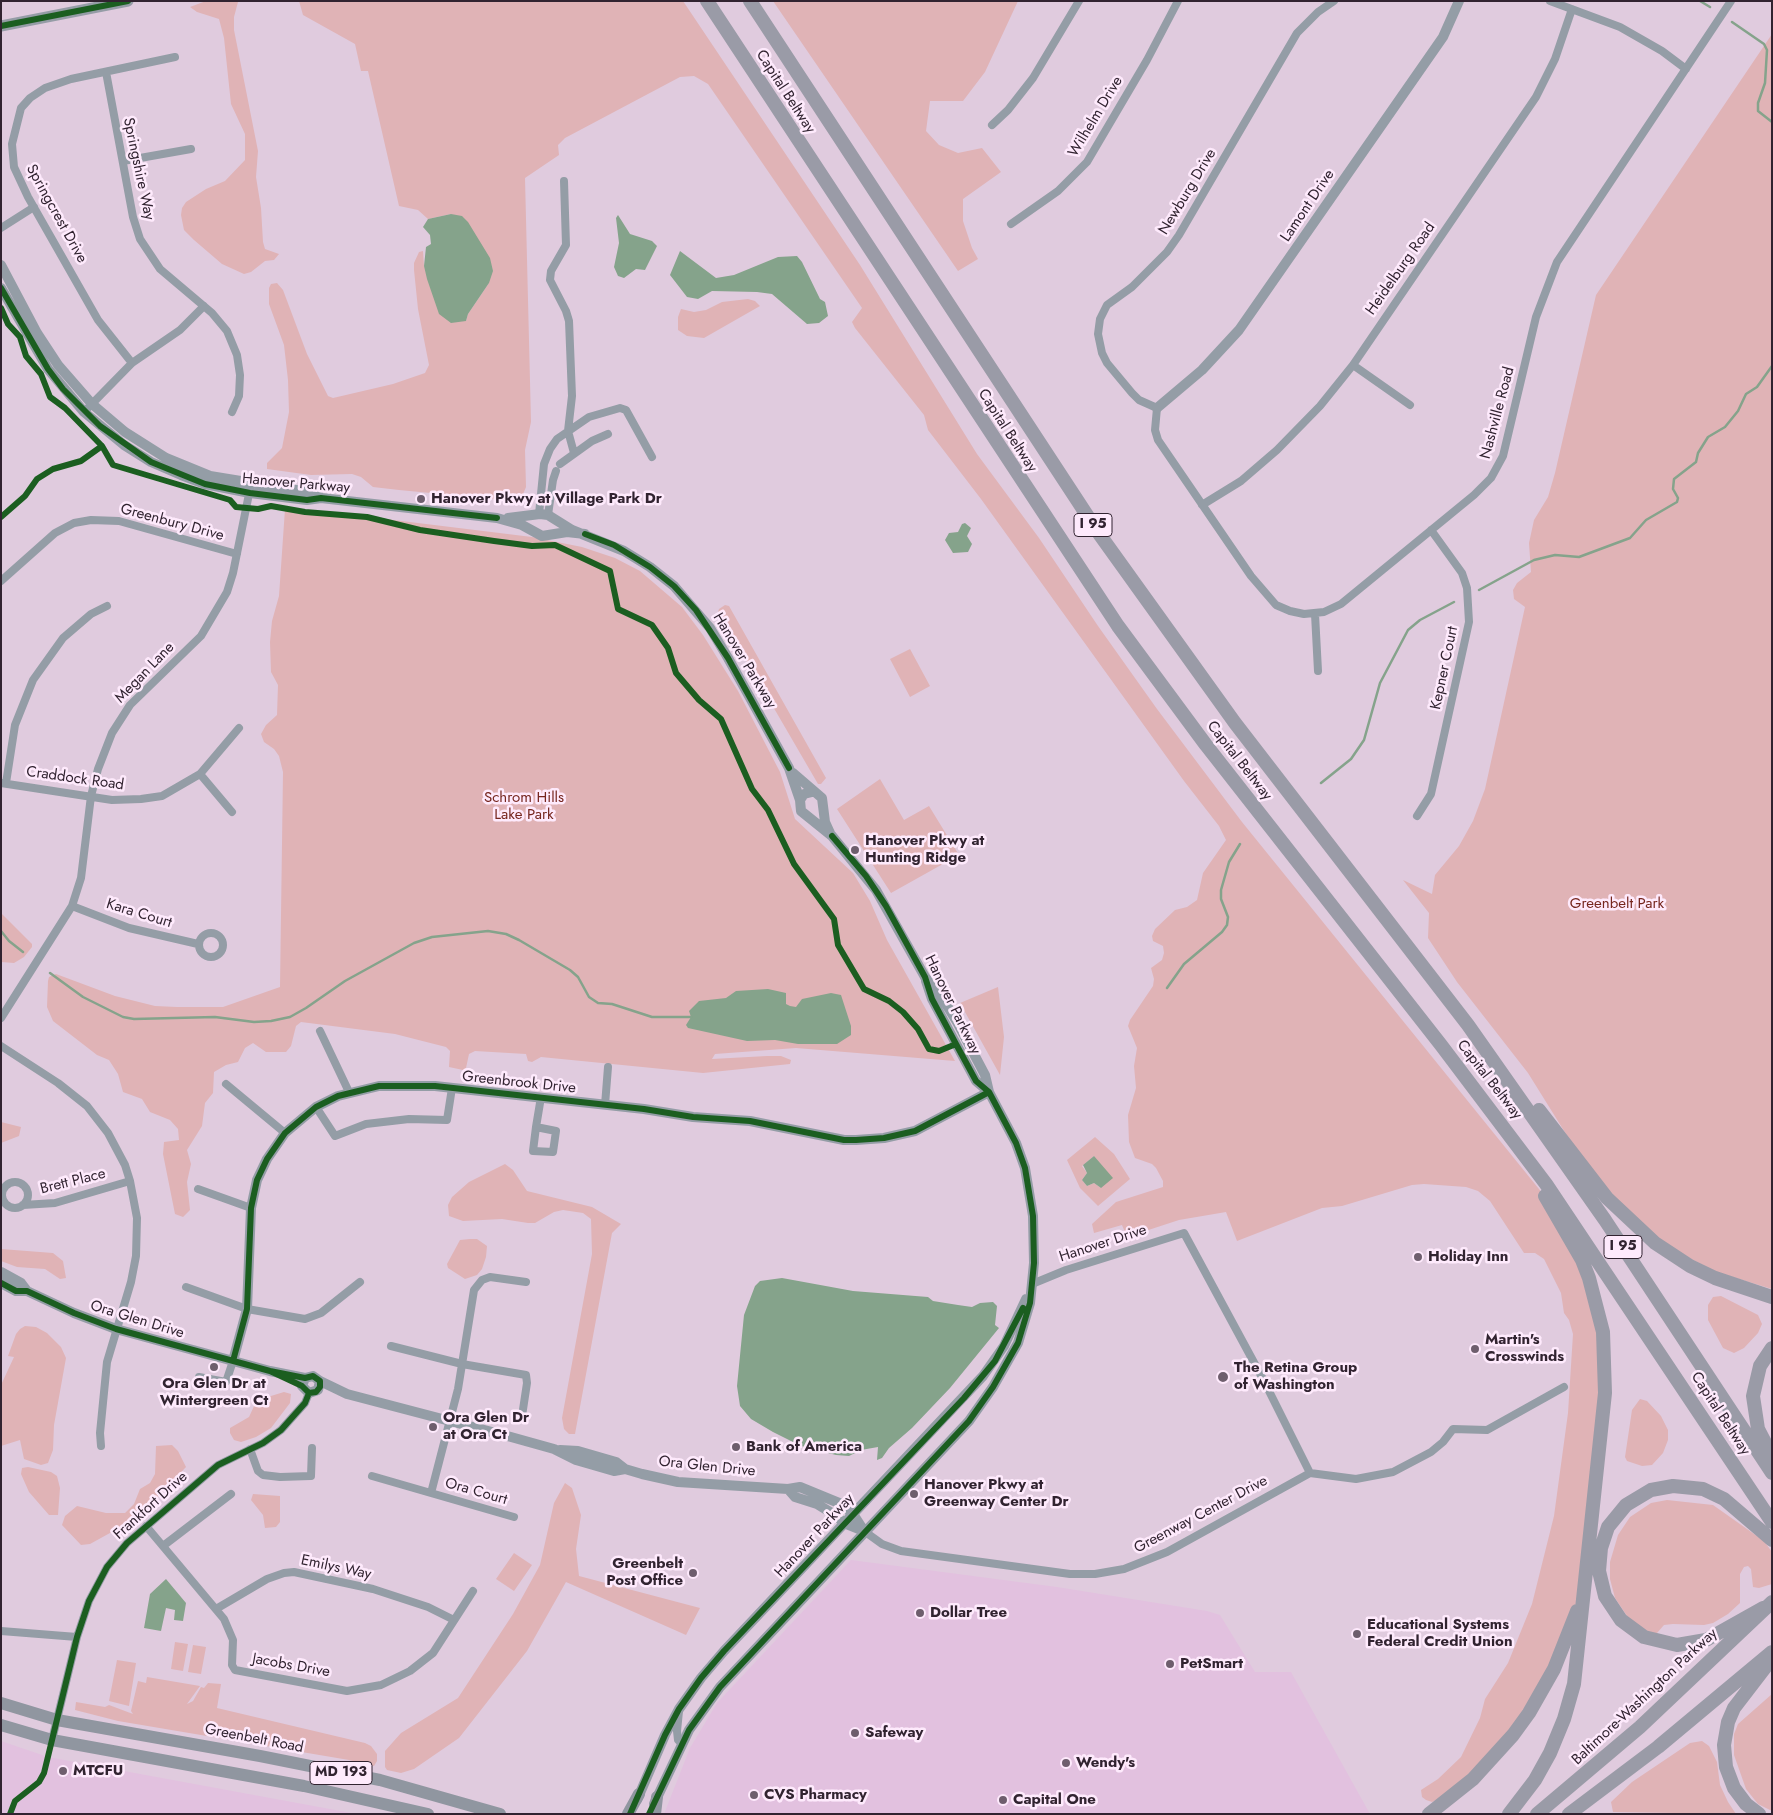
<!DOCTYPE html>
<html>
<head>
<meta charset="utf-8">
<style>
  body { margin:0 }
  #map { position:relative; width:1773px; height:1815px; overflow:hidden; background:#e0cbde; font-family:Jost,sans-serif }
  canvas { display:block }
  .frame { position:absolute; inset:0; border:2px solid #312330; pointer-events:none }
</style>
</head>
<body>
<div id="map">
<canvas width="1773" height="1815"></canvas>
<div class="frame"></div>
</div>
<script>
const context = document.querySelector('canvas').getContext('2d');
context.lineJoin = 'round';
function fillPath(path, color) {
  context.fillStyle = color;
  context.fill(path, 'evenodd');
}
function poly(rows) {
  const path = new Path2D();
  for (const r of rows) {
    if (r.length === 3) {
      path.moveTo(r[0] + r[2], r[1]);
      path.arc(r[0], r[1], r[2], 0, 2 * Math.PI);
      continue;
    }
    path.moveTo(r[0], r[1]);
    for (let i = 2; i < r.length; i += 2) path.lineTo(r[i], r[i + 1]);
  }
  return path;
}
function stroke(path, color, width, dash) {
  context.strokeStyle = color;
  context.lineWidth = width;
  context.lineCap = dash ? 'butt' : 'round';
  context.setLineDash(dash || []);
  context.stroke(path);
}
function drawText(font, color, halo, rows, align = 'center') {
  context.font = font + ' Jost,sans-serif';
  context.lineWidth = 5;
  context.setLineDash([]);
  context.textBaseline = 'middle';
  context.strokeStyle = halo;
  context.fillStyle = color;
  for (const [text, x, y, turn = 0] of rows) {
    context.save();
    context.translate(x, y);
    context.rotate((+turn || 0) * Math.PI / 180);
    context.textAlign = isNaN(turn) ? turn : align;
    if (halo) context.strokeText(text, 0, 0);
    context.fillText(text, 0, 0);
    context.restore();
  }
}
fillPath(poly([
  [851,1560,1057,1587,1207,1611,1220,1615,1255,1672,1291,1672,1370,1814,664,1814,690,1748,717,1703],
  [1,1741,48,1757,357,1814,1,1814]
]), '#e2c1df');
fillPath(poly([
  [206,1,238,2,234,17,234,30,258,151,256,177,261,208,263,242,265,249,279,254,274,260,265,261,251,272,244,274,222,264,194,240,184,230,181,215,182,208,186,202,206,189,225,181,245,160,245,134,231,104,224,38,219,19,197,12,190,7],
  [299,1,683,1,860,265,977,454,1039,538,1098,626,1157,709,1242,822,1543,1194,1564,1229,1603,1332,1586,1569,1565,1646,1495,1757,1437,1800,1432,1802,1426,1800,1422,1797,1421,1790,1438,1779,1461,1757,1480,1718,1485,1699,1508,1663,1532,1604,1554,1516,1568,1413,1573,1334,1569,1320,1564,1313,1561,1293,1544,1259,1535,1253,1524,1253,1490,1201,1478,1191,1466,1187,1424,1184,1412,1185,1342,1206,1322,1208,1237,1241,1226,1212,1179,1220,1127,1237,1122,1225,1094,1233,1092,1224,1116,1202,1163,1187,1163,1181,1156,1168,1152,1164,1135,1158,1129,1142,1128,1115,1136,1088,1134,1066,1137,1048,1128,1026,1130,1020,1153,986,1154,979,1151,968,1162,960,1164,953,1163,946,1153,941,1152,936,1155,929,1175,910,1187,907,1197,900,1203,873,1226,840,1219,826,1184,781,981,499,928,430,924,415,855,328,852,322,862,308,708,84,694,76,680,77,565,138,558,145,559,155,525,178,531,422,525,450,526,487,521,499,515,501,399,490,373,487,361,477,352,474,311,475,267,469,267,463,282,448,289,412,288,380,284,345,269,304,269,288,271,284,277,283,283,290,307,354,328,396,333,398,393,384,425,373,429,365,418,309,414,270,414,263,419,252,423,251,424,266,466,321,468,314,489,283,451,214,428,219,418,210,399,206,368,71,361,71,355,44,303,15],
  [773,1,1018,1,985,72,963,101,930,101,926,131,939,145,958,153,982,148,1001,172,963,199,963,221,972,248,978,259,958,271],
  [1772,34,1772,1289,1716,1272,1693,1260,1657,1238,1606,1191,1566,1134,1528,1073,1457,982,1428,938,1429,913,1403,880,1432,894,1435,875,1459,846,1473,821,1485,789,1525,607,1514,599,1513,590,1517,583,1531,572,1529,543,1534,520,1548,497,1555,473,1596,295],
  [748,299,755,301,760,306,704,338,687,336,678,330,678,317,681,309,694,312,706,310,722,302],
  [285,509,312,510,532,537,582,547,615,558,640,571,682,607,703,635,738,691,780,772,795,819,853,873,870,901,887,940,955,1061,796,1048,715,1054,712,1059,767,1056,781,1056,791,1060,790,1064,703,1073,541,1057,532,1062,528,1061,526,1054,475,1051,469,1054,466,1068,463,1070,449,1067,450,1051,446,1047,395,1034,301,1022,296,1026,291,1046,286,1052,266,1052,253,1043,245,1048,238,1062,226,1065,214,1072,213,1093,205,1103,202,1126,187,1150,191,1164,187,1182,190,1210,183,1217,175,1214,163,1154,164,1142,179,1140,178,1129,170,1120,150,1112,142,1099,123,1092,118,1074,109,1060,97,1055,53,1021,47,1007,48,981,49,977,56,974,115,996,155,1006,177,1007,223,1007,280,987,283,772,279,756,274,749,264,742,261,734,266,725,277,715,278,685,271,672,270,642,272,621,279,596],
  [725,605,729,606,826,778,821,784,818,784,718,612,719,609],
  [910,649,930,686,910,697,890,659],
  [880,779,904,820,929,806,959,855,891,893,837,809],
  [1,913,32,944,32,947,24,957,14,963,1,962],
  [998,987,1004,1037,1000,1075,960,1003],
  [1,1122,21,1127,19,1136,1,1143],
  [1095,1137,1114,1154,1130,1179,1098,1206,1080,1188,1067,1160],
  [1094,1156,1101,1188,1094,1183,1087,1186,1082,1180,1087,1173,1082,1166],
  [505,1164,513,1170,527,1191,592,1207,621,1224,612,1233,575,1434,569,1434,564,1429,562,1418,592,1254,591,1219,583,1213,563,1210,554,1212,535,1223,528,1223,502,1219,463,1221,449,1216,448,1205,452,1197,469,1182],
  [470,1239,477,1239,487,1246,486,1257,482,1269,477,1275,465,1279,448,1268,447,1264,460,1240],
  [1,1249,53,1253,63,1261,66,1278,60,1279,45,1269,17,1267,1,1261],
  [1721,1296,1758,1315,1762,1324,1758,1333,1744,1348,1734,1353,1723,1348,1708,1320,1708,1305,1713,1297],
  [25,1326,36,1327,47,1333,61,1347,66,1358,54,1425,53,1450,48,1463,41,1465,24,1459,20,1440,1,1446,1,1385,14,1357,8,1356,16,1334,20,1329],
  [284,1392,291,1394,290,1403,271,1428,256,1437,241,1442,234,1440,230,1433,230,1428,249,1417,255,1404,261,1399],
  [1640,1399,1647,1401,1661,1416,1668,1430,1668,1440,1663,1453,1652,1465,1642,1466,1627,1461,1625,1457,1632,1410],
  [172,1445,178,1451,186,1467,139,1517,90,1544,81,1545,62,1525,65,1516,77,1506,106,1513,125,1513,134,1504,140,1489,150,1483,155,1474,156,1446],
  [28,1467,51,1472,57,1476,60,1488,58,1515,49,1515,29,1492,21,1474,22,1468],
  [565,1483,572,1488,581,1515,576,1549,579,1576,700,1608,686,1635,566,1582,527,1651,459,1738,414,1769,401,1773,387,1770,385,1767,385,1751,401,1733,458,1698,513,1614,540,1565,554,1503],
  [253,1494,280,1496,280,1522,276,1527,265,1528,263,1515,251,1500],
  [1667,1500,1713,1505,1764,1541,1772,1552,1772,1584,1759,1588,1753,1587,1751,1569,1748,1566,1744,1567,1740,1574,1740,1603,1728,1614,1713,1623,1704,1625,1673,1624,1664,1625,1657,1633,1652,1633,1642,1629,1627,1616,1615,1598,1610,1579,1610,1562,1618,1535,1630,1517,1651,1503],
  [514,1553,532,1565,514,1591,496,1579],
  [175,1642,188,1644,183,1671,171,1669],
  [193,1645,206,1647,201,1674,188,1672],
  [117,1660,136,1663,129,1706,109,1701],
  [147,1677,200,1686,187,1704,193,1701,201,1687,204,1688,208,1683,221,1684,217,1708,365,1743,371,1746,377,1754,377,1761,374,1766,368,1765,349,1760,118,1721,75,1710,76,1702,105,1707,109,1705,133,1714,131,1711,138,1681,146,1683],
  [1772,1694,1772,1811,1758,1804,1746,1789,1734,1755,1734,1734,1738,1724],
  [1702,1741,1709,1746,1717,1762,1720,1785,1728,1802,1736,1814,1613,1812,1611,1802,1632,1782,1690,1743]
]), '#e0b3b6');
fillPath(poly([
  [451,214,462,216,468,222,490,258,493,271,489,283,468,314,466,321,451,323,439,314,427,279,424,266,426,247,431,244,430,235,423,227,428,219],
  [618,215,630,234,652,241,657,246,645,270,636,269,624,278,618,276,614,267,619,243,616,218],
  [680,251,716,278,734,275,778,257,797,256,802,262,820,299,825,302,828,316,819,323,807,324,772,294,757,292,712,291,698,299,687,297,670,275],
  [965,523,971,528,967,536,972,544,968,552,953,553,945,540,949,533,958,532,962,524],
  [768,989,786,993,786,1004,790,1006,796,1007,802,999,831,993,841,995,851,1026,851,1035,837,1044,798,1044,775,1040,747,1041,688,1028,686,1025,691,1017,689,1011,699,1001,726,998,736,991],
  [1094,1156,1113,1178,1101,1188,1094,1183,1087,1186,1082,1180,1087,1173,1083,1165],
  [782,1278,853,1291,928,1297,933,1301,958,1305,972,1307,980,1303,993,1302,997,1306,995,1325,999,1328,950,1388,912,1428,889,1448,882,1458,877,1460,878,1447,861,1450,849,1456,836,1455,801,1446,773,1432,751,1419,740,1406,737,1386,744,1315,755,1286,760,1281],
  [166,1579,186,1603,183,1621,174,1620,175,1610,166,1608,161,1631,144,1628,150,1594]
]), '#85a38b');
stroke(poly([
  [1700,1,1710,7],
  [1732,22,1764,44,1767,50,1765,83,1758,103,1758,111,1772,122],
  [1479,590,1534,560,1555,555,1579,557,1630,538,1646,520,1677,502,1678,498,1673,489,1674,479,1696,462,1698,453,1708,437,1725,427,1738,411,1746,394,1757,387,1772,366],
  [1321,783,1351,759,1364,740,1380,683,1408,630,1420,620,1454,602],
  [1,931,9,941,23,952],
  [50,973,83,997,123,1017,134,1019,215,1017,254,1022,271,1021,290,1017,306,1008,345,981,414,943,432,937,488,931,506,934,519,940,570,970,578,977,589,997,598,1003,612,1004,652,1017,691,1017],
  [1167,988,1184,964,1222,932,1227,925,1228,917,1221,899,1221,890,1229,862,1240,844]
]), '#85a38b', 2.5);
stroke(poly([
  [1334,1,1318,12,1297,33,1179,235,1167,252,1132,287,1107,305,1100,319,1098,334,1102,353,1107,363,1132,393,1139,400,1157,408,1155,430,1158,440,1251,576,1276,605,1290,611,1304,614,1324,612,1341,604,1474,495,1491,478,1503,456,1536,317,1557,262,1731,1],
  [1550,1,1620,27,1662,51,1686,69],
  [106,72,133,217,140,239,160,269,212,313,227,331,237,355,240,375,239,396,232,412],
  [992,125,1008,110,1033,78,1079,1],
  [123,161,191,149],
  [564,181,566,245,551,271,550,280,566,311,569,321,572,396,568,431,574,453],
  [1011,224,1058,191,1087,162,1147,60,1178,1],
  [1,228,34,207],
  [132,363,98,320,28,197,14,167,12,144,21,108,30,98,45,88,71,79,175,57],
  [1353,365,1410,405],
  [84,412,132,363,180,330,204,306],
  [560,464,592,441,608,434],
  [1202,505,1241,481,1277,450,1320,406,1353,365,1536,97,1555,59,1572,9],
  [539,514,544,464,550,449,557,439,589,417,620,408,626,410,652,457],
  [548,515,553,480,556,471],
  [1,581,55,533,74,523,91,520,119,521,237,554],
  [1315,614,1318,671],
  [200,774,232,812],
  [1,783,112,800,141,799,162,796,200,774,239,728],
  [6,783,15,725,33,680,63,638,91,614,107,606],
  [1417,816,1431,794,1469,622,1467,588,1462,573,1431,530],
  [72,906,129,928,198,944],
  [211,945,12],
  [1,1018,72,906,81,878,91,796,98,769,112,733,130,705,201,636,227,592,233,573,250,489],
  [320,1031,349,1092],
  [1,1046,58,1083,87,1106,108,1133,125,1165,130,1181,137,1218,136,1256,131,1282,107,1362,100,1433,101,1446],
  [226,1084,285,1133],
  [605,1105,608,1067],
  [316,1107,335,1136,366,1124,409,1119,447,1120,452,1088],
  [536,1127,556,1131,553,1152,533,1151,536,1127,541,1097],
  [15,1195,13],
  [198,1189,251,1208],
  [23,1205,55,1203,130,1181],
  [1032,1284,1066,1270,1184,1233,1264,1381,1310,1473],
  [186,1287,247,1309,305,1319,321,1313,360,1282],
  [391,1346,462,1364,526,1375,527,1383,522,1416],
  [199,1377,226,1382,233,1361],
  [250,1449,258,1471,263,1475,280,1477,311,1476,312,1448],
  [372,1476,514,1517],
  [431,1493,458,1389,474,1290,482,1280,490,1277,526,1282],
  [146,1526,224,1619,233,1640,232,1665,235,1670,347,1691,381,1685,410,1671,433,1653,473,1591],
  [864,1531,882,1544,901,1551,1070,1574,1095,1574,1124,1569,1167,1552,1310,1473,1356,1479,1393,1472,1431,1452,1443,1442,1453,1429,1487,1430,1564,1387],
  [163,1546,231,1494],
  [216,1609,267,1579,284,1573,294,1572,373,1589,428,1607,454,1620],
  [1,1631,77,1637],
  [679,1711,677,1731,678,1740,682,1744],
  [52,1740,77,1637,89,1601,107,1567,127,1543,218,1465,263,1443,281,1430,305,1403,309,1393]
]), '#949da6', 8);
stroke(poly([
  [1,265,37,333,58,365,92,404,125,432,166,458,210,476,308,492,320,497],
  [1,288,48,369,84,412,124,445,151,462,181,475,205,484,250,493,307,500,321,498,497,518,522,525,542,536,567,532,585,534],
  [1157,408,1202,370,1239,330,1443,37,1459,1],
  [508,518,540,514,548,515,572,530,624,551,650,567,674,586,710,628,728,658,789,768,800,800],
  [793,773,822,798,825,822,830,833],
  [926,981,932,999,976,1081,989,1092],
  [1,1272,21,1283,27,1291],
  [1,1283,16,1291,27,1291,74,1313,116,1329,270,1371,305,1378,313,1376,320,1381,347,1394,511,1437,554,1449,576,1460,614,1471,625,1469],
  [233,1361,247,1309,251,1208,257,1180,267,1159,285,1133,316,1107,338,1096,379,1086,435,1086,644,1109,693,1117,750,1121,844,1140,856,1140,884,1138,915,1131,989,1092],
  [305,1378,302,1386,309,1393,318,1390,320,1381],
  [560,1450,578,1451,616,1462,625,1469,642,1474,678,1482,788,1489,800,1487,839,1503,853,1514,864,1531],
  [788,1489,795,1497,817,1504,835,1515,844,1523,864,1531],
  [637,1800,665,1735,679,1709,701,1678,724,1651,983,1376,1004,1346,1026,1299],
  [654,1804,689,1730,720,1687,969,1421,993,1387,1018,1343,1030,1303,1034,1263,1033,1216,1025,1168,1016,1143,989,1092,985,1075,957,1022,941,996,925,977,876,890,832,836,801,811,800,800,804,794,812,792]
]), '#949da6', 10);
stroke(poly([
  [1,26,128,1]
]), '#959ca6', 11);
stroke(poly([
  [1,1703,57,1720,260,1756,380,1780,500,1814],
  [1,1725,52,1740,304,1786,428,1814],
  [628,1814,639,1794],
  [655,1814,657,1797]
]), '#9096a0', 12);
stroke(poly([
  [707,1,1118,626,1206,745,1441,1045,1546,1184,1772,1522],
  [750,1,1100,535,1235,723,1468,1025,1605,1220,1772,1473],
  [1539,1110,1607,1198,1655,1243,1690,1266,1715,1278,1772,1297],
  [1772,1348,1760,1366,1753,1396,1758,1429,1772,1456],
  [1763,1608,1706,1640,1677,1645,1644,1637,1621,1620,1605,1596,1599,1571,1601,1548,1608,1527,1626,1505,1651,1490,1673,1486,1703,1489,1724,1499,1772,1540],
  [1429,1814,1473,1779,1513,1735,1529,1713,1554,1669,1577,1611],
  [1509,1814,1535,1780,1550,1753,1564,1719,1574,1684,1605,1393,1603,1332,1589,1278,1582,1260,1545,1196],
  [1537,1814,1640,1727,1772,1602],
  [1569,1814,1658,1747,1772,1652],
  [1759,1814,1746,1804,1734,1788,1726,1767,1724,1745,1728,1722,1734,1708,1767,1665]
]), '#9a9ba7', 14);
stroke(poly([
  [1,26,128,1],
  [1,288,48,369,63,389,100,426,151,462,205,484,250,493,307,500,321,498,497,518],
  [1,308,8,324,20,337,26,356,41,374,50,397,65,408,102,446,113,465,230,500,236,507,258,509,271,506,305,512,367,517,420,530,494,541,532,546,555,545,610,571,618,609,652,625,668,648,676,673,699,700,721,719,752,789,768,810,794,864,834,919,838,945,864,989,889,1001,903,1012,918,1029,929,1049,939,1051,956,1044],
  [1,517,25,496,37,479,53,469,81,461,102,446],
  [585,534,614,545,650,567,674,586,696,610,728,658,789,768],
  [1,1283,16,1291,27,1291,74,1313,116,1329,270,1371,305,1378,313,1376,320,1381,320,1387,316,1392,309,1393,302,1386,270,1371],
  [233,1361,247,1309,251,1208,257,1180,267,1159,285,1133,316,1107,338,1096,379,1086,435,1086,644,1109,693,1117,750,1121,844,1140,856,1140,884,1138,915,1131,989,1092],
  [10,1814,15,1801,39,1782,44,1773,77,1637,89,1601,107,1567,127,1543,218,1465,263,1443,281,1430,305,1403,309,1393],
  [630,1814,665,1735,679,1709,701,1678,724,1651,964,1398,995,1361,1023,1308],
  [649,1814,689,1730,720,1687,969,1421,993,1387,1018,1343,1030,1303,1034,1263,1033,1216,1025,1168,1016,1143,989,1092,976,1081,956,1044,932,999,925,977,886,906,866,876,832,836]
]), '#1b5e20', 6);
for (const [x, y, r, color] of [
  [421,499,5,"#6e5e6d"],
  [855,850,5,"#6e5e6d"],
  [1418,1257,5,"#6e5e6d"],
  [1475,1349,5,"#6e5e6d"],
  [214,1367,5,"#6e5e6d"],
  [1223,1377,6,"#6e5e6d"],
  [433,1427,5,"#6e5e6d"],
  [736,1447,5,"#6e5e6d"],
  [914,1494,5,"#6e5e6d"],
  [693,1573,5,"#6e5e6d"],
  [920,1613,5,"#6e5e6d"],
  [1357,1634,5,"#6e5e6d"],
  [1170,1664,5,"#6e5e6d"],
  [855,1733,5,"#6e5e6d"],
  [1066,1763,5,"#6e5e6d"],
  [63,1771,5,"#6e5e6d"],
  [754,1795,5,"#6e5e6d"],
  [1003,1800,5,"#6e5e6d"]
]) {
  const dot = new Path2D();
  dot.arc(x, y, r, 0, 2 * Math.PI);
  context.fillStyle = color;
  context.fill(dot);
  stroke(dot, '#feeafc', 2);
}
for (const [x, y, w] of [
  [1093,525,38],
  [1623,1247,38],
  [341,1773,62]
]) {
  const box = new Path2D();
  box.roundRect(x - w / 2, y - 11.5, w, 23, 4);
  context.fillStyle = '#feeafc';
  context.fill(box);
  stroke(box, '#312330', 1);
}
drawText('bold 14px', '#312330', null, [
  ["I 95",1093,525],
  ["I 95",1623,1247],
  ["MD 193",341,1773]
]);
drawText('15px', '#312330', '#feeafc', [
  ["Capital Beltway",785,92,57],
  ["Wilhelm Drive",1096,117,-59],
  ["Springshire Way",138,169,78],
  ["Newburg Drive",1188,192,-59],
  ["Lamont Drive",1308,206,-56],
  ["Springcrest Drive",56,214,61],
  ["Heidelburg Road",1401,269,-55],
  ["Nashville Road",1498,413,-75],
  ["Capital Beltway",1007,431,57],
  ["Hanover Parkway",296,484,5],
  ["Greenbury Drive",172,523,15],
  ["Hanover Parkway",744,661,59],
  ["Kepner Court",1445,668,-78],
  ["Megan Lane",145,673,-46],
  ["Capital Beltway",1239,761,52],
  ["Craddock Road",75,779,8],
  ["Kara Court",139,914,17],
  ["Hanover Parkway",952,1005,64],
  ["Capital Beltway",1489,1080,52],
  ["Greenbrook Drive",519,1083,6],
  ["Brett Place",73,1182,-14],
  ["Hanover Drive",1103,1244,-18],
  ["Ora Glen Drive",137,1320,17],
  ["Capital Beltway",1720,1414,57],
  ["Ora Glen Drive",707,1467,6],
  ["Ora Court",476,1492,16],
  ["Frankfort Drive",151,1506,-42],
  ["Greenway Center Drive",1201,1515,-28],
  ["Hanover Parkway",815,1536,-47],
  ["Emilys Way",336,1568,12],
  ["Jacobs Drive",291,1666,10],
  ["Baltimore-Washington Parkway",1645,1697,-43],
  ["Greenbelt Road",254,1739,11]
]);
drawText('bold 15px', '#312330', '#feeafc', [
  ["Hanover Pkwy at Village Park Dr",431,499],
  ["Hanover Pkwy at",865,841],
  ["Hunting Ridge",865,858],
  ["Holiday Inn",1428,1257],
  ["Martin's",1485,1340],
  ["Crosswinds",1485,1357],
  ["The Retina Group",1234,1368],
  ["of Washington",1234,1385],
  ["Ora Glen Dr at",214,1384,"center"],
  ["Wintergreen Ct",214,1401,"center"],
  ["Ora Glen Dr",443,1418],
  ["at Ora Ct",443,1435],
  ["Bank of America",746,1447],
  ["Hanover Pkwy at",924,1485],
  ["Greenway Center Dr",924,1502],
  ["Greenbelt",683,1564,"right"],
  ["Post Office",683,1581,"right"],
  ["Dollar Tree",930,1613],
  ["Educational Systems",1367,1625],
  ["Federal Credit Union",1367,1642],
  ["PetSmart",1180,1664],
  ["Safeway",865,1733],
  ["Wendy's",1076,1763],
  ["MTCFU",73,1771],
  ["CVS Pharmacy",764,1795],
  ["Capital One",1013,1800]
], 'left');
drawText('15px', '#76261e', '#feeafc', [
  ["Schrom Hills",524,798],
  ["Lake Park",524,815],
  ["Greenbelt Park",1617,904]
]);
</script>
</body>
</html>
